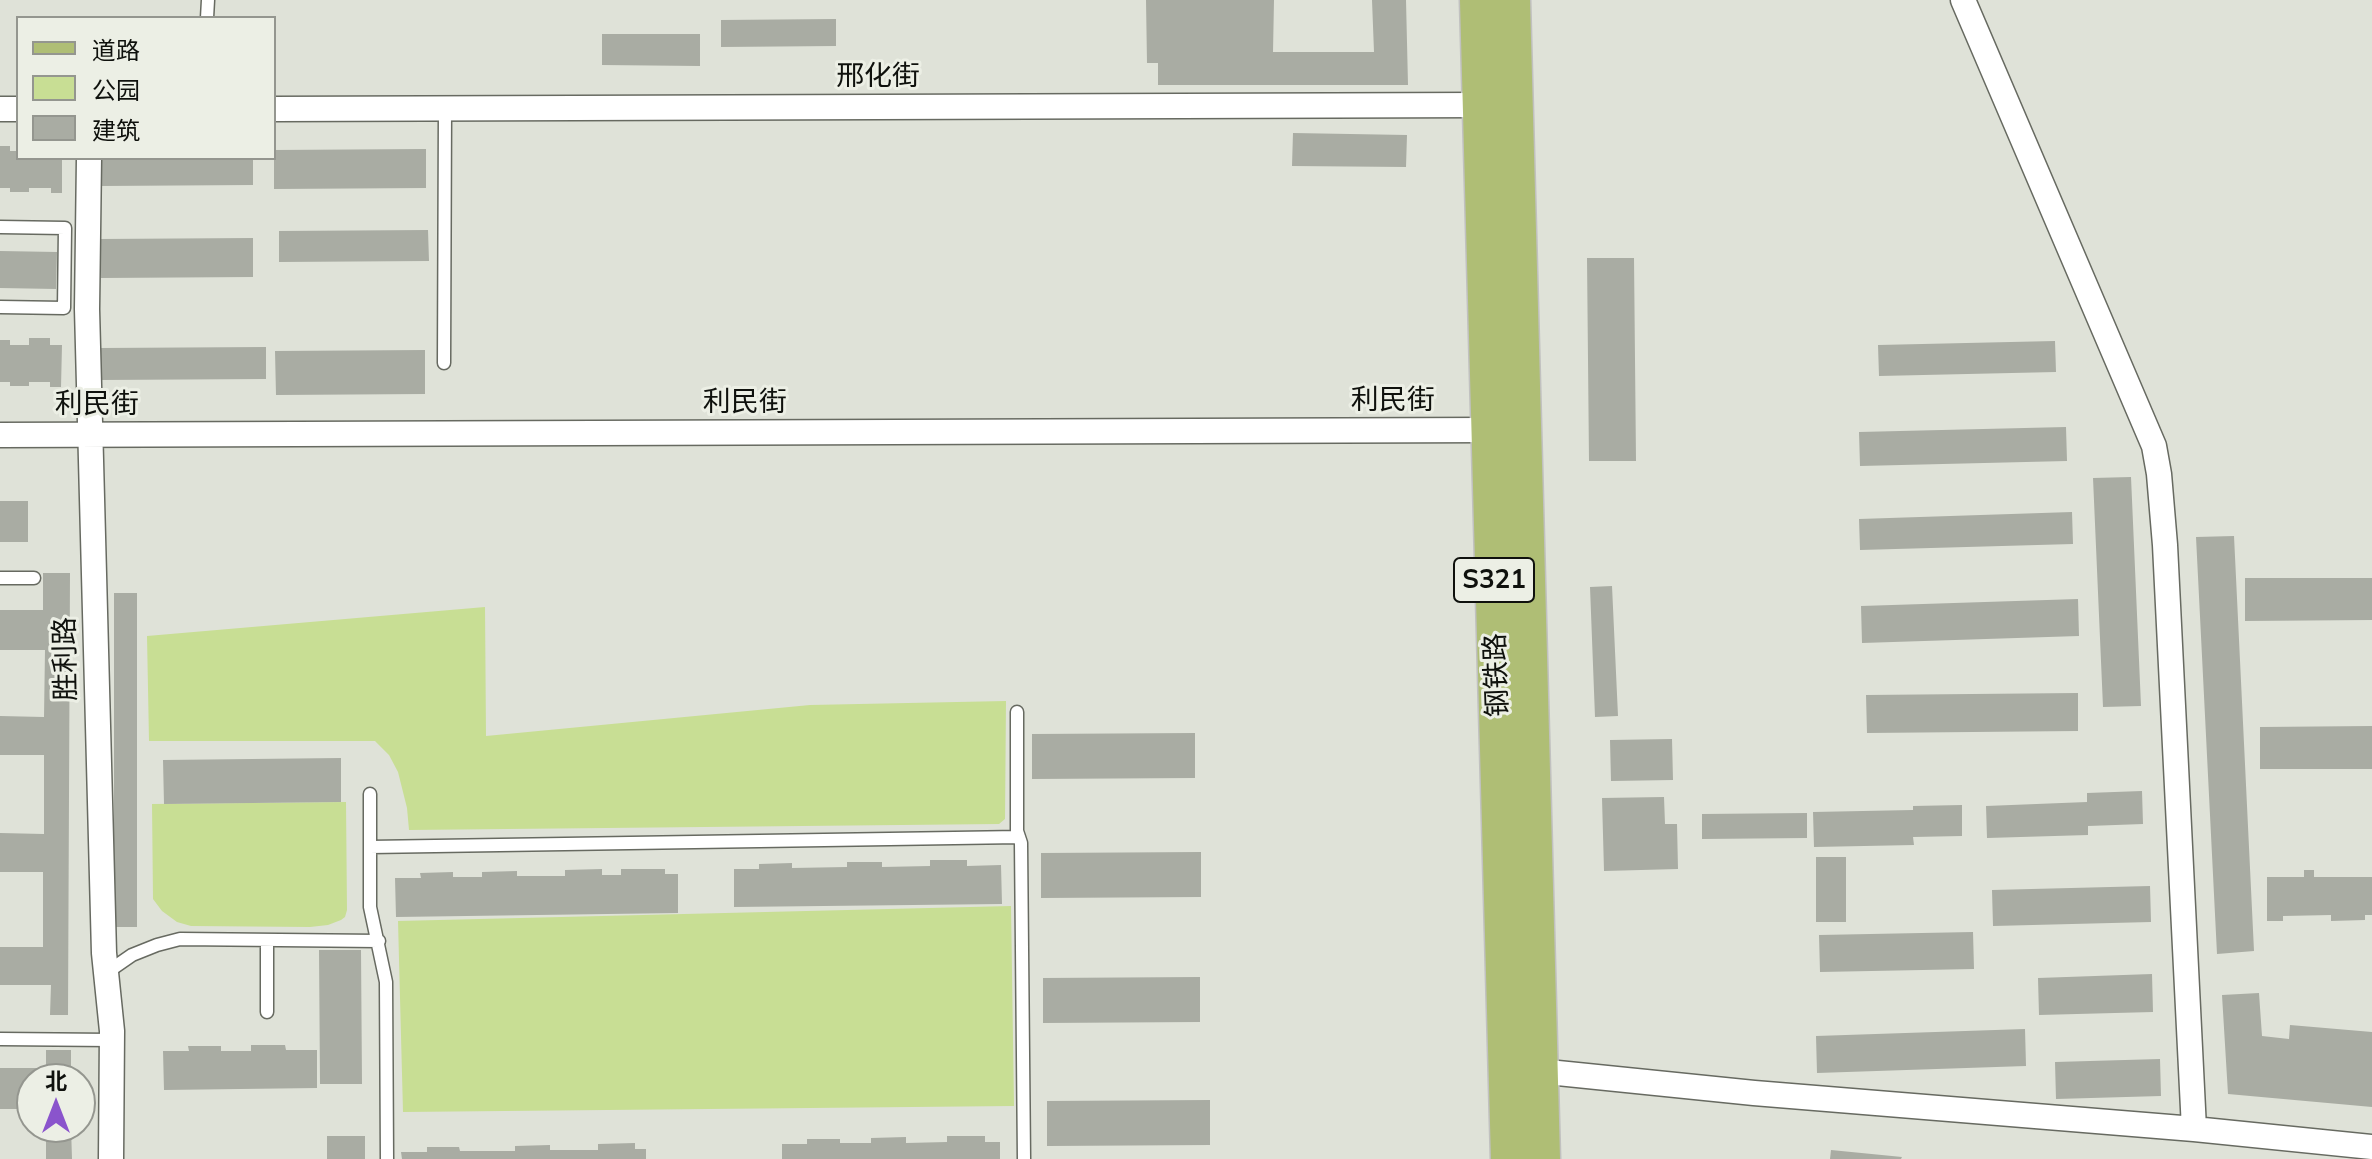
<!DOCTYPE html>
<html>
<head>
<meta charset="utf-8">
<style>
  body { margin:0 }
  #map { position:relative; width:2372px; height:1159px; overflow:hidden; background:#dfe2d8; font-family:Mulish,"Noto Sans SC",sans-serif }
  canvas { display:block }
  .legend { position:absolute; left:16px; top:16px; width:260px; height:144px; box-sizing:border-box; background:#ecefe5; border:2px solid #94968f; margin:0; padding:10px 14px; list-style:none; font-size:24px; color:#0f110d }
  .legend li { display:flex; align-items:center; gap:16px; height:40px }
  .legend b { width:40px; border:2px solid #94968f }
  .north { position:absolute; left:16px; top:1063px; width:80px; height:80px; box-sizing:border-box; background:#ecefe5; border:2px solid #94968f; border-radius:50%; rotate:0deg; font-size:22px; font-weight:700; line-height:32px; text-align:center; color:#0f110d }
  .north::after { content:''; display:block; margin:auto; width:28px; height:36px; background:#8a54cc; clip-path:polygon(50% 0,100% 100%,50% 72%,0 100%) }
</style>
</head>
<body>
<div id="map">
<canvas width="2372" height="1159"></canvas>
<ul class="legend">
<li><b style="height:10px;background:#afbe75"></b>道路</li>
<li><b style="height:22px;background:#c8de94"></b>公园</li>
<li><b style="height:22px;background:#a9aca3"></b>建筑</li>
</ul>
<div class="north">北</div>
</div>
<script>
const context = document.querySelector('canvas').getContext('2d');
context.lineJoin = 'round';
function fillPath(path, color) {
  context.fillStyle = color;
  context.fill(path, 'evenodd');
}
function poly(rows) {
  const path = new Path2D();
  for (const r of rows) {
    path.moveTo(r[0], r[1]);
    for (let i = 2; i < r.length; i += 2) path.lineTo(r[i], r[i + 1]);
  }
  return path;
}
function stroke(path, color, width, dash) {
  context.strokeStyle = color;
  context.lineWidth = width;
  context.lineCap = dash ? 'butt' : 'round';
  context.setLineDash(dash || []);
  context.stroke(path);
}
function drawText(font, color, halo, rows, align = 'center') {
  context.font = font + ' Mulish,"Noto Sans SC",sans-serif';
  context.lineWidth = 6;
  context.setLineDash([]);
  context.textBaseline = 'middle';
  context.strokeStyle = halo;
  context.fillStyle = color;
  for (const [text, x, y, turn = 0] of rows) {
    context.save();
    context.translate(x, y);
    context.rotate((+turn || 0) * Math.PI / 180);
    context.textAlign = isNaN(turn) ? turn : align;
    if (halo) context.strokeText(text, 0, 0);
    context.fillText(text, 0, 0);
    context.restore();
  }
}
fillPath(poly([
  [485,607,486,736,810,705,1006,701,1005,819,999,824,409,830,407,808,398,772,389,755,375,741,149,741,147,636],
  [346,802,347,910,345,917,341,920,328,925,310,927,191,926,177,922,162,911,153,899,152,804],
  [1011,906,1014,1106,403,1112,398,921]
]), '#c8de94');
fillPath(poly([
  [1146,0,1274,0,1273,52,1374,52,1372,0,1406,0,1408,85,1158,85,1158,63,1147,63],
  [836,19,836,46,721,47,721,20],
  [602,34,700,34,700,66,602,65],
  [1293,133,1407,135,1406,167,1292,166],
  [0,146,10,146,10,151,18,151,18,158,62,158,62,193,51,193,51,188,29,188,29,192,10,192,10,188,0,188],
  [426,149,426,188,274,189,274,150],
  [101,158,253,158,253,185,101,186],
  [428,230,429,261,279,262,279,231],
  [253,238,253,277,101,278,100,239],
  [0,251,57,252,56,289,0,288],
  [1587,258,1634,258,1636,461,1589,461],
  [29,338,50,338,50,345,62,345,61,387,50,387,50,382,29,382,29,386,10,386,10,382,0,382,0,340,10,340,10,345,29,345],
  [2055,341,2056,372,1879,376,1878,345],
  [266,347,266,379,101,380,101,348],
  [425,350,425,394,276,395,275,351],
  [2066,427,2067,461,1860,466,1859,432],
  [2131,477,2141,706,2103,707,2093,478],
  [0,501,28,501,28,542,0,542],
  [2072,512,2073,544,1860,550,1859,519],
  [2234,536,2254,951,2217,954,2196,537],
  [43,573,70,573,68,1015,50,1015,51,985,0,985,0,947,43,947,43,872,0,872,0,833,44,834,44,755,0,755,0,716,44,717,45,650,0,650,0,610,43,610],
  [2245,578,2372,578,2372,620,2245,621],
  [1612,586,1618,716,1595,717,1590,587],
  [114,593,137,593,137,927,114,927],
  [2078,599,2079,636,1862,643,1861,606],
  [2078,693,2078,731,1867,733,1866,695],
  [2372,726,2372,769,2260,769,2260,727],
  [1195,733,1195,778,1032,779,1032,734],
  [1672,739,1673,780,1611,781,1610,740],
  [341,758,341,802,164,804,163,760],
  [2142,791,2143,824,2088,826,2088,835,1987,838,1986,806,2087,802,2087,793],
  [1664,797,1665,824,1677,824,1678,869,1604,871,1602,798],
  [1962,805,1962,836,1913,837,1914,845,1814,847,1813,812,1913,810,1913,806],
  [1807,813,1807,838,1702,839,1702,814],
  [1201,852,1201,897,1041,898,1041,853],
  [1816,857,1846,857,1846,922,1816,922],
  [930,860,967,860,967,866,1001,865,1002,904,734,907,734,869,759,869,759,864,792,863,792,868,847,867,847,862,882,862,882,867,930,866],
  [602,869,602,875,621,875,621,869,665,869,665,874,678,874,678,913,396,917,395,878,421,878,420,873,453,872,453,877,482,877,482,872,517,871,517,876,565,876,565,870],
  [2304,870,2314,870,2314,877,2372,877,2372,915,2365,915,2365,920,2331,921,2331,915,2283,916,2283,921,2267,921,2267,877,2304,877],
  [2150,886,2151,922,1993,926,1992,890],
  [1973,932,1974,969,1820,972,1819,935],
  [319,950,361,950,362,1084,320,1084],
  [2152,974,2153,1012,2039,1015,2038,978],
  [1200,977,1200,1022,1043,1023,1043,978],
  [2259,993,2262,1036,2289,1039,2290,1025,2372,1032,2372,1107,2228,1094,2222,995],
  [2025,1029,2026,1066,1817,1073,1816,1036],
  [251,1045,285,1045,286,1050,317,1050,317,1088,164,1090,163,1051,189,1051,188,1046,221,1046,221,1051,251,1051],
  [46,1050,71,1050,71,1079,32,1079,32,1109,0,1109,0,1068,46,1068],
  [2160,1059,2161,1096,2056,1099,2055,1062],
  [1210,1100,1210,1145,1047,1146,1047,1101],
  [46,1127,71,1127,72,1159,46,1159],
  [327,1136,365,1136,365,1159,327,1159],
  [947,1136,985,1136,985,1142,1000,1142,1000,1159,782,1159,782,1144,807,1144,807,1139,840,1139,840,1143,871,1143,871,1138,906,1137,906,1143,947,1142],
  [635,1143,635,1149,646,1149,646,1159,402,1159,401,1152,427,1152,427,1147,459,1147,460,1151,515,1151,515,1146,550,1145,550,1150,598,1150,598,1144],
  [1831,1150,1902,1157,1901,1159,1830,1159]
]), '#a9aca3');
const service = poly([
  [207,18,208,0],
  [0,227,65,228,64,308,0,307],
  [444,363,445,108],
  [0,578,34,578],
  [1017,712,1017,831,1021,843,1024,1159],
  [370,794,370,907,386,982,387,1159],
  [370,847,1019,837],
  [106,973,132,955,157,945,180,939,379,941],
  [267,1012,267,940],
  [0,1039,112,1040]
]);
const minor = poly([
  [1963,0,2154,446,2159,474,2165,545,2194,1129],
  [0,109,18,109],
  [274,109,1482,105],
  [89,158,87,309,104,953,112,1031,111,1159],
  [0,435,1490,430],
  [1538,1071,1754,1093,2194,1129,2372,1147]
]);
const primary = poly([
  [1479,0,1510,1159],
  [1511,0,1541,1159]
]);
stroke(service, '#676a61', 15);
stroke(minor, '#676a61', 27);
stroke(primary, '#c1c1c0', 41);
stroke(service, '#fff', 12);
stroke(minor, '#fff', 24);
stroke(primary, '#afbe75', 38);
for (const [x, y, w] of [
  [1494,580,80]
]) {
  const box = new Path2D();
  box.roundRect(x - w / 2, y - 22, w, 44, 6);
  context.fillStyle = '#ecefe5';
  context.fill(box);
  stroke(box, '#0f110d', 2);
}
drawText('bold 26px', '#0f110d', null, [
  ["S321",1494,580]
]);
drawText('28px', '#0f110d', '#ecefe5', [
  ["邢化街",878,77],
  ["利民街",1393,401],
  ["利民街",745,403],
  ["利民街",97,405],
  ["胜利路",66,659,-91],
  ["钢铁路",1497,675,-92]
]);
</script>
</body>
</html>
